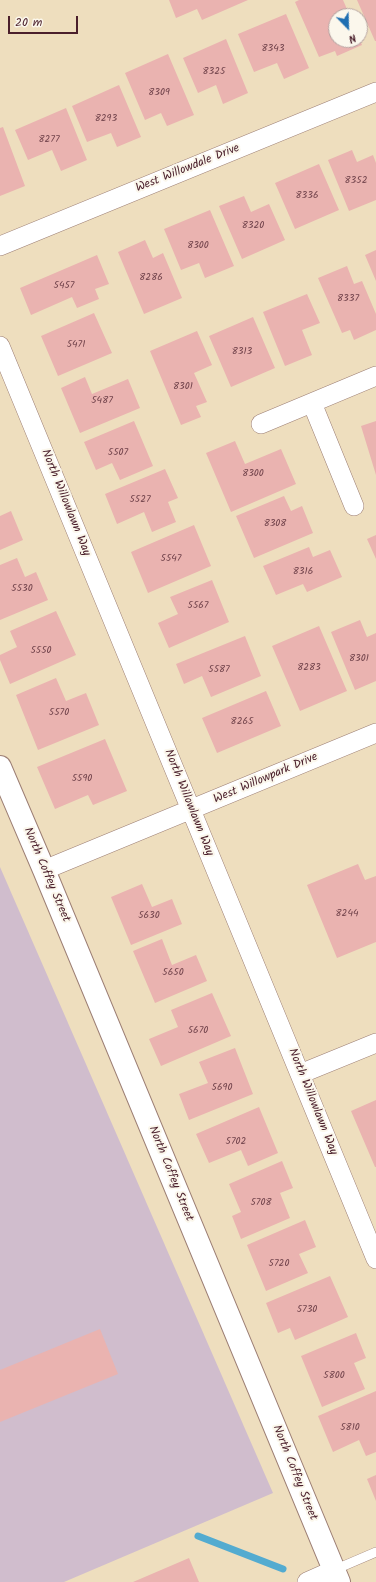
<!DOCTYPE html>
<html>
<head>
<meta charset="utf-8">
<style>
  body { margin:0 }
  #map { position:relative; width:376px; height:1582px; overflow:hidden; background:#eedebe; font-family:Kalam,sans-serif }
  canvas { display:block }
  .north { position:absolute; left:328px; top:8px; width:40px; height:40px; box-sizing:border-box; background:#fbf7ec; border:1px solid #b4a19f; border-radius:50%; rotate:157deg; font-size:11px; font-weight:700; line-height:16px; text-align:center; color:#4a1f2b }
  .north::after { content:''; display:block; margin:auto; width:14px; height:18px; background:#1f6fb2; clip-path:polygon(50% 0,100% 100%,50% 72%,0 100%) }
  .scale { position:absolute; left:8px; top:16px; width:70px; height:18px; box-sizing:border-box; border:2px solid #4a1f2b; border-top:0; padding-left:5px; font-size:12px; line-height:14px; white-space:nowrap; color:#4a1f2b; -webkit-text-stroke:3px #fbf7ec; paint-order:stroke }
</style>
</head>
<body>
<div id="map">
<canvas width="376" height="1582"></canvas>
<div class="north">N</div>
<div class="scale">20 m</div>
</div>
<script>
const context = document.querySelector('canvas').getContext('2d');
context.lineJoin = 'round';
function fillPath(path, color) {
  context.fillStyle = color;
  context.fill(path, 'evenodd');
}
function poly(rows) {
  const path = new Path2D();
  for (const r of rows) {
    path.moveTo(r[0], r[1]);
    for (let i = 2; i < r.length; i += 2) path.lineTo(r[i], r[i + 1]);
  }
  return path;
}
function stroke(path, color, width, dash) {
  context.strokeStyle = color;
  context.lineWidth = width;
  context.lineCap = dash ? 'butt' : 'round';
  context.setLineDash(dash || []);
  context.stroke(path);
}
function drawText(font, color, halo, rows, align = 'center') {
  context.font = font + ' Kalam,sans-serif';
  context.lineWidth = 4;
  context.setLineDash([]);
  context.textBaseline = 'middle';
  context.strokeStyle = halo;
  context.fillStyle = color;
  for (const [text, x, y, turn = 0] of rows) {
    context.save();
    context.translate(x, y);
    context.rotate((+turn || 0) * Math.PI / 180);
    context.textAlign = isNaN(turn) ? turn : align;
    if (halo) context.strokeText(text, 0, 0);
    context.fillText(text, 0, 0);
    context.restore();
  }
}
fillPath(poly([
  [0,867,273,1493,64,1582,0,1582]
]), '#d0bdcd');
stroke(poly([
  [198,1536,283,1569]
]), '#53abd0', 7);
fillPath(poly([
  [169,0,248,0,202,20,197,9,176,18],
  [299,0,343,0,350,16,336,16,336,40,360,40,362,45,337,56,335,51,319,57,295,2],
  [357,0,376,0,376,41,375,41],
  [286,14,309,68,284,79,277,63,254,72,238,34],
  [226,39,248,93,223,104,216,85,198,93,183,58],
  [168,54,194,115,167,126,161,113,145,120,125,73],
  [119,85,141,137,117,147,111,133,87,142,72,106],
  [66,108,87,160,61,171,52,150,28,160,15,130],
  [3,127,25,186,0,196,0,128],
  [352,150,357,162,373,155,376,163,376,200,349,211,328,160],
  [319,164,339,210,295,229,275,183],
  [244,196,251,212,269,204,285,240,242,259,219,206],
  [210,210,234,266,205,278,199,263,181,270,164,229],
  [145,240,153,258,163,253,182,298,144,314,118,252],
  [376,250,376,281,365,255],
  [97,255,109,284,95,289,99,299,77,308,72,297,31,315,20,288],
  [347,266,354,284,362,281,376,314,376,330,354,340,350,330,342,333,318,278],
  [307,294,320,323,302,330,312,355,285,366,263,312],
  [94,313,112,353,58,376,41,336],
  [253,317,275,368,231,387,209,336],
  [197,331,212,365,194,373,207,402,196,406,201,417,181,425,150,351],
  [85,377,92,394,128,379,140,408,80,433,61,388],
  [134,421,153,466,120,480,112,463,96,470,84,442],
  [376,421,376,475,361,426],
  [235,441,245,464,281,449,296,484,231,512,206,453],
  [165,469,178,498,168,502,176,522,152,532,144,512,117,524,105,494],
  [284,496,291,511,302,506,313,533,254,558,236,516],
  [11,511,23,540,0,550,0,516],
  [194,525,211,566,148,593,131,552],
  [376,535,376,559,367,539],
  [309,547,313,557,330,550,342,577,307,592,303,584,276,595,263,566],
  [17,558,25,577,36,572,48,600,0,620,0,565],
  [212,580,229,622,169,648,158,623,178,614,170,597],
  [56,611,76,655,10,684,0,660,0,655,17,647,10,631],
  [360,620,367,637,376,633,376,681,355,690,331,632],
  [319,626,347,691,300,711,272,646],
  [245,636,261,676,211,697,202,676,184,684,176,664],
  [56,678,66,701,86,693,99,725,38,750,16,695],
  [266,691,281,726,217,753,202,718],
  [105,739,127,791,93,805,88,795,55,809,37,767],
  [358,864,365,880,376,876,376,942,337,958,307,885],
  [142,884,152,907,172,899,182,924,131,945,111,897],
  [162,939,172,965,196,955,207,981,155,1003,133,951],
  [212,993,231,1036,161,1066,149,1039,178,1027,171,1010],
  [235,1048,253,1094,189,1120,179,1094,208,1083,199,1062],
  [376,1100,376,1167,375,1167,351,1111],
  [259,1107,278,1153,248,1166,241,1150,209,1163,196,1134],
  [282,1161,293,1188,280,1193,290,1218,241,1239,232,1216,241,1212,229,1184],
  [305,1220,316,1247,299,1254,308,1273,266,1291,247,1245],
  [330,1276,348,1317,295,1340,290,1328,278,1333,266,1303],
  [100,1329,118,1374,0,1422,0,1370],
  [356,1333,366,1358,354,1363,365,1389,322,1407,301,1356],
  [376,1391,376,1452,366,1456,359,1440,333,1452,318,1416],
  [376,1475,376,1501,367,1479],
  [189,1558,199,1582,133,1582]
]), '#eab3b0');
const service = poly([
  [334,1570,376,1552]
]);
const minor = poly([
  [0,246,376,92],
  [0,346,376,1259],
  [312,403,354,506],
  [261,424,376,376],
  [44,870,376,733],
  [300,1074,376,1043],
  [307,1582,334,1570]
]);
const tertiary = poly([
  [0,767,44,870,339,1582]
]);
stroke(service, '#9c7e74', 10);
stroke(minor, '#9c7e74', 20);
stroke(tertiary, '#9c7e74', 24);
stroke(service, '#fff', 9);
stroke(minor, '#fff', 19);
stroke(tertiary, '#fff', 22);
drawText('10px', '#72444c', null, [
  ["8343",273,49],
  ["8325",214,72],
  ["8309",159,93],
  ["8293",106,119],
  ["8277",49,140],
  ["8352",356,181],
  ["8336",307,196],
  ["8320",253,226],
  ["8300",198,246],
  ["8286",151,278],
  ["5457",64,286],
  ["8337",348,299],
  ["5471",76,345],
  ["8313",242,352],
  ["8301",183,387],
  ["5487",102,401],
  ["5507",118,453],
  ["8300",253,474],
  ["5527",140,500],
  ["8308",275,524],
  ["5547",171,559],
  ["8316",303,572],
  ["5530",22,589],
  ["5567",198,606],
  ["5550",41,651],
  ["8301",359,659],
  ["8283",309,668],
  ["5587",219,670],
  ["5570",59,713],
  ["8265",242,722],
  ["5590",82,779],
  ["8244",347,914],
  ["5630",149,916],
  ["5650",173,973],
  ["5670",198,1031],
  ["5690",222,1088],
  ["5702",236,1142],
  ["5708",261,1203],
  ["5720",279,1264],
  ["5730",307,1310],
  ["5800",334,1376],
  ["5810",350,1428]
]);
drawText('12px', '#4a1f2b', '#fbf7ec', [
  ["West Willowdale Drive",188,169,-22],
  ["North Willowlawn Way",65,503,68],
  ["West Willowpark Drive",266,779,-23],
  ["North Willowlawn Way",188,803,68],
  ["North Coffey Street",46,875,67],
  ["North Willowlawn Way",312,1102,68],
  ["North Coffey Street",170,1174,68],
  ["North Coffey Street",294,1473,68]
]);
</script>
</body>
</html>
